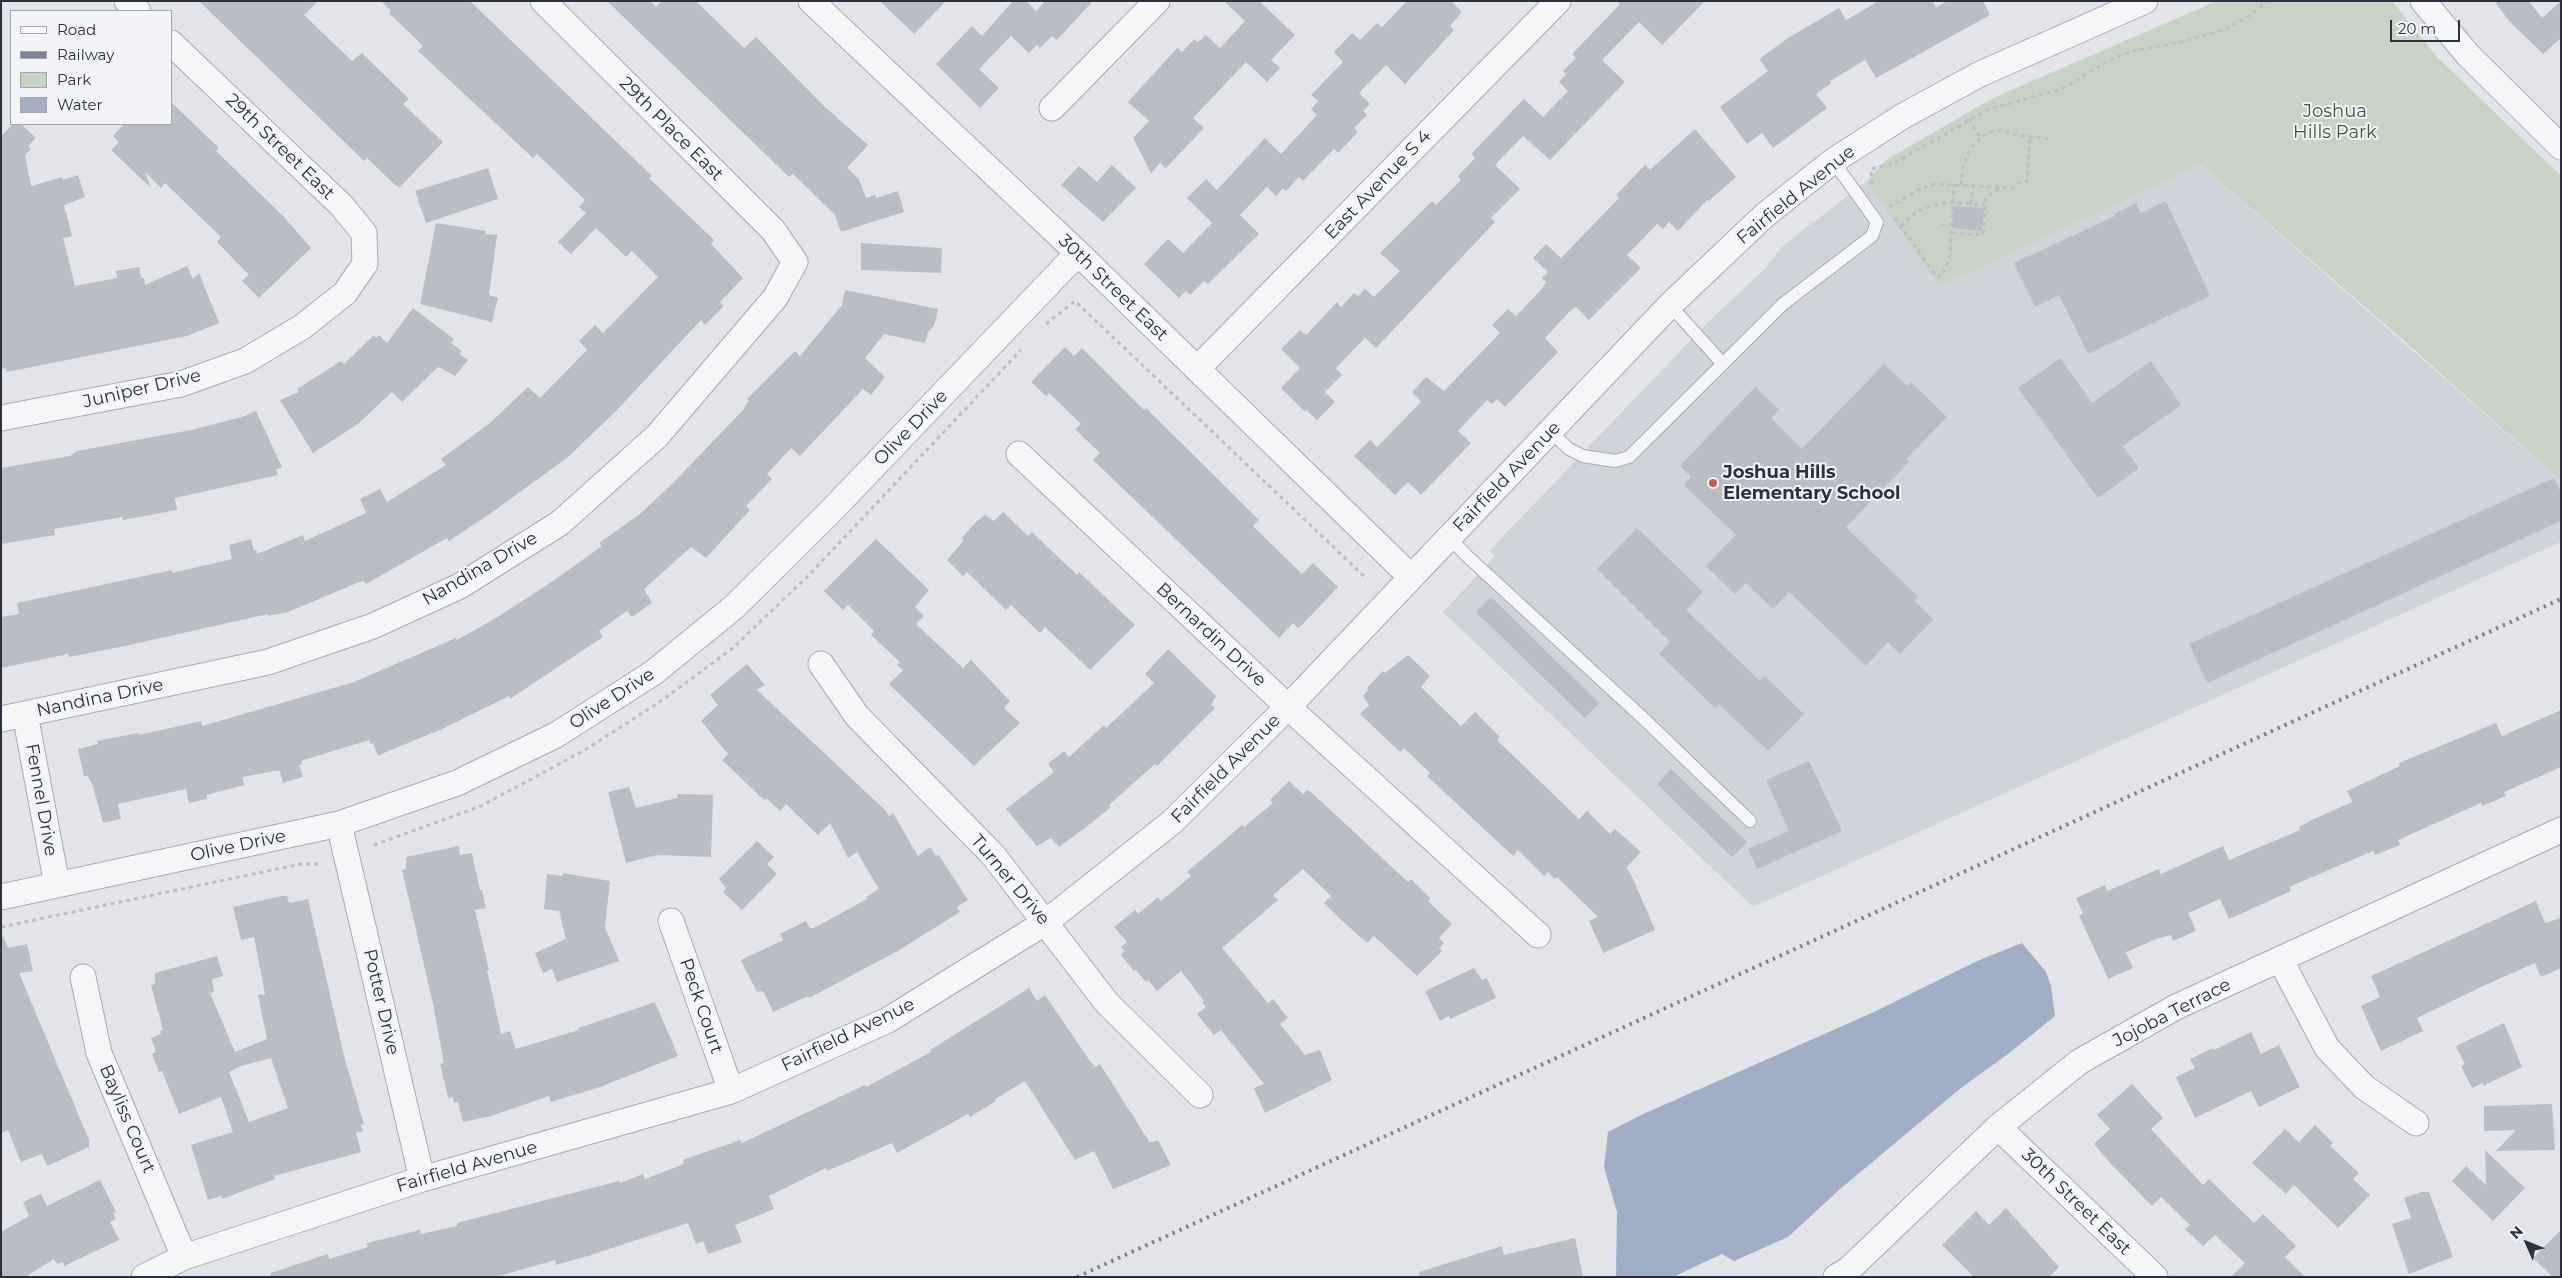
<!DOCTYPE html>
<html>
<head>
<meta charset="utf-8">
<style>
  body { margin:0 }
  #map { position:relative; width:2562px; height:1278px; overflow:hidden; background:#e3e4ea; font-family:Montserrat,sans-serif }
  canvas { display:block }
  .frame { position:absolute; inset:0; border:2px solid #2c3040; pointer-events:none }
  .legend { position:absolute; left:10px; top:10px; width:162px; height:115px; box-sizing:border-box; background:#f2f4f7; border:1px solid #a3a6ae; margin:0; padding:6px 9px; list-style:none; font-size:15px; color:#2c3040 }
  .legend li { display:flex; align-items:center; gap:10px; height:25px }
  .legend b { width:25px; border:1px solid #a3a6ae }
  .north { position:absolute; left:2502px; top:1218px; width:50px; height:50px; -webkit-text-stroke:4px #f2f4f7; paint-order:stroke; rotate:314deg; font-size:14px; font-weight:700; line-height:20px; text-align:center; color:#2c3040 }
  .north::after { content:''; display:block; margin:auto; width:18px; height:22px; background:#2c3040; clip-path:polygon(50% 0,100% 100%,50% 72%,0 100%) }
  .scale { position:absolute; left:2390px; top:20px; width:70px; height:22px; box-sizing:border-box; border:2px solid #2c3040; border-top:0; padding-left:6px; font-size:15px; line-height:18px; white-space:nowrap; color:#2c3040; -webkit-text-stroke:4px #f2f4f7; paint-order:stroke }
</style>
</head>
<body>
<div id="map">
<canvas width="2562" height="1278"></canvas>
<div class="frame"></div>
<ul class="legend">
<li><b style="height:6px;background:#f5f6f8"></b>Road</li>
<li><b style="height:6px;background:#7e8292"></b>Railway</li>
<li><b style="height:14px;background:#c6d3c5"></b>Park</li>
<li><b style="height:14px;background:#a2adc6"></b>Water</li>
</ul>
<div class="north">N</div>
<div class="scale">20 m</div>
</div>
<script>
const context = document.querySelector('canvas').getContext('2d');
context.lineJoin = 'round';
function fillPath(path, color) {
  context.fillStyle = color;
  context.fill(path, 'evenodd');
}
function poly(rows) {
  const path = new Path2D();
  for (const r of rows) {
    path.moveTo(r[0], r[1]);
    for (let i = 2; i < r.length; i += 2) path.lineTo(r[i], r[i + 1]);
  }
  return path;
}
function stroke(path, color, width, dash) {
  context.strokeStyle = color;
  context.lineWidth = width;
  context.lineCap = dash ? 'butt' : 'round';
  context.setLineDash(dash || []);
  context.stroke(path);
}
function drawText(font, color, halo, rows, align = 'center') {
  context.font = font + ' Montserrat,sans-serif';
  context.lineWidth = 4;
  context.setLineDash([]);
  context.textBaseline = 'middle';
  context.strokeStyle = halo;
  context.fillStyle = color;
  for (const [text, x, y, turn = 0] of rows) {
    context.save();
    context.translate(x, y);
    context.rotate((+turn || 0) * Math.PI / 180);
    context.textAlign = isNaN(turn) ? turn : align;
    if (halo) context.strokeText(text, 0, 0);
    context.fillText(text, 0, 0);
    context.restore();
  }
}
fillPath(poly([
  [2201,165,2561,481,2561,542,1753,907,1443,612,1495,556,1490,550,1711,319,1766,268,1781,247,1866,182,1939,287]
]), '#d1d3db');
fillPath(poly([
  [2217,1,2392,1,2437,57,2561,176,2561,481,2402,339,2201,165,1939,287,1866,182,1886,160,1993,98]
]), '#c6d3c5');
fillPath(poly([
  [2022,943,2046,972,2051,986,2055,1016,2008,1054,1961,1088,1839,1190,1788,1237,1734,1261,1722,1254,1673,1277,1616,1277,1617,1212,1604,1167,1608,1132,1641,1115,1874,1012,1977,961]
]), '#a2adc6');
fillPath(poly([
  [199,1,318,1,304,15,352,61,362,53,409,99,403,104,443,142,400,187,395,185,367,158,364,161],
  [381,1,470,1,652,176,649,178,714,240,711,244,743,278,720,302,724,306,705,325,701,320,616,411,568,457,494,511,449,541,447,538,366,584,364,581,357,583,288,612,268,616,268,614,125,646,69,657,68,654,1,668,1,617,19,614,17,603,172,570,172,573,232,559,229,545,251,539,254,551,256,550,257,554,303,535,305,541,366,513,360,499,380,489,387,502,446,465,441,459,490,423,528,387,540,398,587,350,579,341,595,325,603,333,658,277,632,251,626,257,596,228,571,254,558,242,586,213,579,207,585,200,537,154,533,158,418,51,423,46,389,13,391,11],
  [607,1,650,1,656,7,662,1,696,1,744,48,756,37,824,106,868,145,847,168,859,179,866,198,875,195,876,198,898,191,904,212,841,232,835,215,793,174,789,177],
  [880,1,946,1,914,34],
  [1013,1,1026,1,1036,11,1045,1,1093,1,1057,40,1052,36,1040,48,1037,45,1029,53,1011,36,979,69,999,88,980,108,936,64,972,26,982,36],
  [1224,1,1259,1,1295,35,1271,60,1280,68,1267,82,1246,62,1193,118,1204,128,1166,168,1160,163,1151,173,1133,138,1149,121,1128,102,1177,48,1182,52,1194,39,1198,42,1206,35,1220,48,1245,21],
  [1407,1,1451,1,1462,12,1450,26,1454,30,1405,84,1386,65,1359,93,1370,104,1363,111,1367,115,1354,128,1358,132,1338,153,1334,149,1303,181,1299,177,1286,191,1283,188,1276,196,1267,187,1240,215,1259,234,1208,284,1204,281,1190,295,1186,291,1179,298,1144,264,1168,239,1183,253,1212,223,1187,198,1206,179,1217,190,1265,138,1281,154,1317,115,1311,109,1318,101,1311,95,1343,62,1334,52,1352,33,1360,40,1377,23,1382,27],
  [1617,1,1705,1,1662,45,1639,22,1602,60,1625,82,1550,160,1523,136,1495,165,1520,189,1491,218,1495,222,1376,348,1365,338,1336,368,1342,375,1325,392,1335,402,1317,420,1306,410,1305,412,1281,388,1300,368,1281,349,1300,330,1306,335,1337,302,1341,307,1354,293,1358,296,1365,289,1374,297,1400,271,1380,253,1432,201,1436,205,1461,180,1458,176,1475,158,1471,154,1524,99,1543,117,1568,91,1559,82,1566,74,1563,71,1576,58,1572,54,1620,4],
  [1879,1,1932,1,1936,7,1948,1,1983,1,1990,15,1876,78,1865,60,1830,81,1831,83,1816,94,1827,108,1773,148,1762,133,1747,144,1720,107,1768,71,1759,59,1788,38,1839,8,1846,20],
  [2494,1,2529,1,2542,18,2561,1,2561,38,2543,54,2510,22],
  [171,102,219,148,216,151,283,216,311,248,259,298,242,281,249,274,247,273,217,242,221,237,165,183,161,188,145,172,151,188,111,150,119,142,113,136,124,124,171,124],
  [13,124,21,124,36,138,28,146,31,149,25,155,31,186,62,177,63,180,78,175,85,197,64,205,72,236,63,238,75,286,117,278,116,271,139,267,141,278,144,278,145,285,187,266,193,279,199,273,219,323,187,336,7,372,6,368,1,369,1,136],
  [1695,129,1736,177,1709,201,1707,200,1678,231,1669,222,1663,229,1657,224,1627,255,1641,268,1589,320,1576,307,1571,310,1545,338,1558,352,1505,407,1497,399,1492,404,1487,400,1458,431,1471,443,1421,495,1408,482,1395,495,1354,456,1370,440,1377,447,1421,402,1412,392,1426,377,1444,391,1500,333,1492,325,1508,309,1516,316,1541,290,1546,282,1542,278,1548,272,1533,258,1546,244,1561,258,1619,198,1616,195,1645,165,1650,170],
  [1112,165,1136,188,1103,222,1061,185,1079,166,1097,182],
  [488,168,498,199,426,223,415,191],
  [2166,201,2210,296,2088,354,2059,295,2035,307,2014,263,2115,216,2114,214,2136,203,2141,213],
  [1954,206,1984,208,1982,231,1952,228],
  [436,223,486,231,485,234,497,235,489,295,498,298,492,322,420,304],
  [861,243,942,248,941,273,861,270],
  [845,290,938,309,934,326,928,332,925,343,884,334,865,358,885,377,871,395,863,389,800,456,791,448,767,474,772,479,746,506,750,510,706,558,691,547,644,589,652,603,632,617,627,611,599,631,603,637,510,699,509,696,442,729,386,752,378,756,373,743,370,744,369,740,301,761,302,764,299,765,303,777,283,783,280,771,275,771,243,777,244,785,207,795,207,799,189,803,186,789,118,804,121,819,103,823,93,786,88,776,84,776,78,749,98,744,97,741,138,733,139,735,201,721,202,726,354,682,456,638,457,640,496,618,553,581,602,546,599,543,640,514,673,483,743,410,749,401,747,399,795,351,800,356,842,305],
  [413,308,454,339,451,343,462,351,459,354,468,360,455,376,438,367,402,402,392,392,358,424,313,453,280,400,299,392,297,389,341,361,344,364,374,335,376,338,379,335,387,343],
  [1065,347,1074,356,1082,348,1144,410,1146,408,1259,520,1253,526,1302,574,1313,563,1338,587,1303,624,1298,628,1293,623,1279,638,1093,460,1100,453,1075,429,1081,424,1049,393,1046,396,1031,382],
  [2060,358,2092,403,2151,361,2181,405,2123,446,2139,468,2098,498,2018,388],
  [1884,364,1907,386,1911,382,1947,417,1906,459,1909,462,1846,527,1918,597,1914,600,1933,619,1900,654,1888,642,1866,666,1789,592,1773,609,1746,583,1735,594,1706,566,1736,535,1684,485,1691,477,1680,466,1755,387,1779,410,1771,418,1802,449],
  [256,411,282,467,276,470,278,475,175,498,177,510,123,520,122,517,54,529,55,535,1,544,1,468,70,456,77,451,191,430,242,417],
  [2554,478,2561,493,2561,521,2207,683,2189,644],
  [1003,512,1028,536,1032,532,1077,575,1079,572,1135,625,1090,670,1045,627,1040,633,1011,605,1006,610,967,572,963,576,947,560,964,540,962,538,965,534,977,521,985,515,994,521],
  [1637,528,1703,592,1686,610,1760,681,1765,676,1804,714,1768,751,1719,704,1715,708,1659,654,1670,642,1597,569],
  [876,539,929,590,915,607,924,616,916,624,963,668,971,660,1010,701,1004,708,1020,723,974,766,889,684,903,670,897,665,900,662,871,635,874,631,848,605,843,610,824,591],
  [1491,597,1599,703,1585,718,1476,612],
  [1168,649,1216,696,1211,705,1215,708,1157,766,1155,764,1109,805,1111,807,1085,828,1059,847,1051,838,1037,846,1006,809,1054,772,1048,764,1064,751,1069,757,1104,725,1106,728,1154,683,1145,674],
  [1408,655,1430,676,1421,687,1461,726,1475,712,1500,737,1497,740,1579,819,1587,811,1610,834,1615,829,1641,852,1626,868,1630,872,1655,930,1603,953,1589,921,1598,917,1557,877,1555,879,1548,872,1544,876,1518,850,1513,856,1427,776,1430,773,1404,748,1400,752,1360,714,1369,705,1363,696,1368,690,1367,688,1383,671,1385,673],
  [747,664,765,685,757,690,885,810,889,816,893,813,918,856,930,847,936,856,938,854,968,900,957,907,960,912,896,952,809,998,808,996,773,1012,764,993,761,991,757,992,741,960,783,940,780,934,806,921,810,928,814,928,867,899,866,897,879,889,857,852,848,858,830,823,818,835,786,804,780,811,767,799,764,800,722,760,728,754,701,721,718,705,710,695],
  [2561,710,2561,767,2504,792,2506,796,2482,806,2481,803,2398,840,2400,845,2375,855,2373,851,2289,887,2291,891,2229,919,2220,899,2188,913,2196,931,2173,941,2171,935,2159,938,2126,952,2133,968,2108,979,2079,915,2083,914,2076,898,2105,885,2107,891,2159,869,2161,874,2223,846,2229,860,2300,830,2299,827,2312,820,2352,802,2347,791,2400,766,2399,763,2496,723,2502,736],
  [1809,761,1842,831,1757,869,1748,849,1789,831,1766,780],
  [1671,769,1747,842,1732,857,1657,784],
  [1289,781,1303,794,1307,790,1312,793,1408,882,1411,879,1430,898,1428,901,1452,924,1439,938,1444,943,1439,948,1442,951,1417,976,1374,936,1367,943,1339,918,1324,903,1331,896,1303,869,1273,895,1278,900,1222,948,1268,1003,1273,999,1288,1018,1280,1024,1305,1055,1320,1050,1332,1080,1265,1113,1254,1088,1264,1084,1221,1030,1214,1035,1197,1014,1206,1007,1202,1002,1204,1001,1181,971,1157,991,1148,980,1146,982,1136,970,1134,971,1121,955,1125,951,1121,947,1127,942,1114,927,1135,910,1138,914,1158,897,1161,901,1191,876,1187,872,1242,825,1244,827,1273,803,1270,800],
  [629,787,636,808,677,798,678,794,713,795,711,857,657,855,626,863,608,792],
  [757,841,774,857,767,864,777,874,742,910,723,892,726,888,719,879],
  [459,846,460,855,472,853,480,890,482,890,486,908,475,910,489,970,487,970,501,1034,510,1031,516,1049,579,1030,578,1028,655,1002,678,1056,600,1087,551,1102,549,1096,491,1116,463,1122,458,1102,454,1103,453,1097,448,1098,440,1064,444,1063,433,1004,402,870,406,869,406,857],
  [563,873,610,881,605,927,619,961,557,982,552,969,543,973,535,953,566,939,559,911,544,909,547,874,563,876],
  [281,896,287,896,289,903,308,899,345,1060,364,1124,361,1125,363,1131,356,1133,361,1152,274,1176,275,1179,222,1199,221,1196,208,1200,191,1145,233,1132,221,1097,179,1114,162,1071,159,1072,152,1054,156,1052,151,1038,161,1034,160,1031,163,1030,151,985,155,984,155,973,217,956,223,976,212,979,214,992,210,993,235,1052,267,1039,258,995,265,994,254,937,241,940,233,907],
  [271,1058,288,1108,249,1122,229,1072,241,1066],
  [2536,901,2545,923,2561,918,2561,968,2541,977,2535,963,2483,986,2417,1018,2423,1031,2381,1051,2361,1006,2380,997,2371,976],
  [1,932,8,948,27,944,33,971,19,973,89,1140,89,1147,47,1166,42,1154,21,1162,8,1130,1,1133],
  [1474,968,1482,980,1487,978,1496,998,1450,1019,1449,1016,1440,1021,1425,991],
  [1029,988,1037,1001,1045,995,1090,1061,1096,1067,1100,1064,1150,1143,1158,1140,1171,1165,1113,1189,1094,1151,1075,1160,1025,1081,995,1099,996,1101,970,1117,968,1114,897,1153,892,1143,827,1171,826,1168,769,1196,774,1209,735,1225,742,1242,708,1254,703,1241,696,1244,688,1223,588,1256,556,1265,555,1260,496,1277,271,1277,271,1273,328,1254,329,1259,368,1247,367,1243,420,1230,421,1234,457,1226,457,1223,619,1181,620,1183,643,1174,645,1179,684,1164,683,1160,740,1140,742,1143,865,1085,866,1087,931,1052,930,1050],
  [2504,1023,2522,1067,2483,1086,2483,1083,2472,1088,2461,1066,2465,1064,2456,1046],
  [2251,1032,2261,1054,2279,1045,2300,1087,2259,1107,2251,1091,2195,1118,2176,1077,2195,1068,2190,1059,2213,1048,2214,1050],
  [2132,1084,2163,1118,2151,1129,2203,1185,2209,1179,2254,1223,2263,1214,2296,1246,2285,1257,2305,1277,2231,1277,2245,1263,2215,1235,2203,1246,2185,1229,2190,1225,2161,1197,2152,1206,2110,1163,2094,1144,2110,1129,2097,1115],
  [2552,1104,2555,1150,2496,1151,2516,1130,2484,1131,2484,1106],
  [2315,1125,2333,1143,2330,1146,2359,1173,2353,1179,2370,1195,2338,1228,2294,1185,2286,1194,2252,1163,2285,1129,2299,1142],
  [2485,1150,2525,1188,2493,1221,2452,1181,2466,1166,2486,1185],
  [100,1180,116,1212,113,1213,116,1219,110,1222,119,1240,64,1266,63,1262,57,1264,54,1259,25,1277,1,1277,1,1232,29,1216,23,1202,41,1194,47,1206],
  [2421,1192,2429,1192,2453,1257,2409,1274,2392,1224,2411,1218,2404,1198],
  [2006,1208,2059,1267,2049,1277,1974,1277,1942,1245,1976,1211,1989,1225],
  [2561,1230,2561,1277,2553,1277,2533,1258],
  [1575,1238,1583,1277,1420,1277,1419,1272,1502,1246,1504,1255]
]), '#bbbdc6');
const service = poly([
  [1670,305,1722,363],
  [1550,431,1569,449,1583,456,1615,461,1629,457,1783,304,1872,236,1877,222,1833,161],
  [1449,537,1467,556,1644,719,1750,821]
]);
const minor = poly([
  [127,1,138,11],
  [811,1,1078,253,1411,577],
  [2423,1,2468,55,2561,147],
  [1052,108,1157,1],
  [1197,369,1558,1],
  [1,418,181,384,245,361,302,327,345,293,365,264,364,233,342,206,171,43],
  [1019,454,1288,707,1538,935],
  [821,664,857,716,993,855,1107,1003,1200,1095],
  [25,714,57,885],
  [1,719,268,662,373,626,460,586,560,523,657,436,775,298,795,262,773,230,543,1],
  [339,824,422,1179],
  [1,897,339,824,457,783,556,735,653,673,734,607,829,513,1078,253],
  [671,921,731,1091],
  [2280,959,2327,1048,2364,1087,2416,1123],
  [83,977,99,1053,184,1257],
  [1998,1127,2155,1277],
  [144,1277,184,1257,422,1179,731,1091,888,1020,1046,922,1172,822,1288,707,1670,305,1765,215,1833,161,1903,116,1980,74,2145,1],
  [1836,1277,1848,1270,1998,1127,2079,1062,2176,1007,2561,830]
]);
stroke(service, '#a8aab4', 14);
stroke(minor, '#a8aab4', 27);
stroke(poly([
  [1969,119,1980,138],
  [1872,184,1871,169,1894,163,1989,109,2062,89,2108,61,2132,51,2181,42,2223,30,2243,20,2268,1],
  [1961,185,1963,167,1970,148,1988,132,2001,130,2017,135,2052,139],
  [1971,204,1973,186],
  [1889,207,1918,190,1935,184,2015,188,2019,183,2027,181,2030,136],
  [1895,218,1936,276,1942,276,1950,258,1954,184],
  [1941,225,1950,225],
  [1901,226,1916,212,1934,205,1952,202,1985,205],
  [1952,233,1983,235,1986,198,2001,187],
  [1046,324,1075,301,1367,579],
  [374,845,481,806,585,750,661,701,733,648,809,575,1021,350],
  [1,927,301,864,321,864]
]), '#bdbfc4', 3, [4, 4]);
stroke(service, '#f5f6f8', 12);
stroke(minor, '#f5f6f8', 25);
stroke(poly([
  [1077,1277,2561,599]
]), '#7e8292', 4, [2.5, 5]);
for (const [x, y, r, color] of [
  [1713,483,5,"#c15855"]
]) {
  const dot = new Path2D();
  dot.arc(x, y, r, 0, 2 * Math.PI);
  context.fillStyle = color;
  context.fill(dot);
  stroke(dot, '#f2f4f7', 2);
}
drawText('18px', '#3b5a3b', '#f2f4f7', [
  ["Joshua",2335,112],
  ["Hills Park",2335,133]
]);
drawText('18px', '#2c3040', '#f2f4f7', [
  ["29th Place East",671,129,45],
  ["29th Street East",280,147,44],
  ["East Avenue S 4",1378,185,-46],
  ["Fairfield Avenue",1796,195,-39],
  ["30th Street East",1113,288,44],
  ["Juniper Drive",142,389,-13],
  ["Olive Drive",911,428,-46],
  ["Fairfield Avenue",1507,477,-46],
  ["Nandina Drive",480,569,-30],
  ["Bernardin Drive",1211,635,43],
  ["Nandina Drive",100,698,-12],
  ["Olive Drive",612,699,-33],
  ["Fairfield Avenue",1226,769,-45],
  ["Fennel Drive",41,800,80],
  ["Olive Drive",238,846,-12],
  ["Turner Drive",1010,880,50],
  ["Potter Drive",381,1002,77],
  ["Peck Court",701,1006,71],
  ["Jojoba Terrace",2172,1013,-27],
  ["Fairfield Avenue",848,1035,-26],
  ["Bayliss Court",127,1119,67],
  ["Fairfield Avenue",467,1167,-16],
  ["30th Street East",2076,1202,44]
]);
drawText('bold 18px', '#2c3040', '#f2f4f7', [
  ["Joshua Hills",1723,473],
  ["Elementary School",1723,494]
], 'left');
</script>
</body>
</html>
